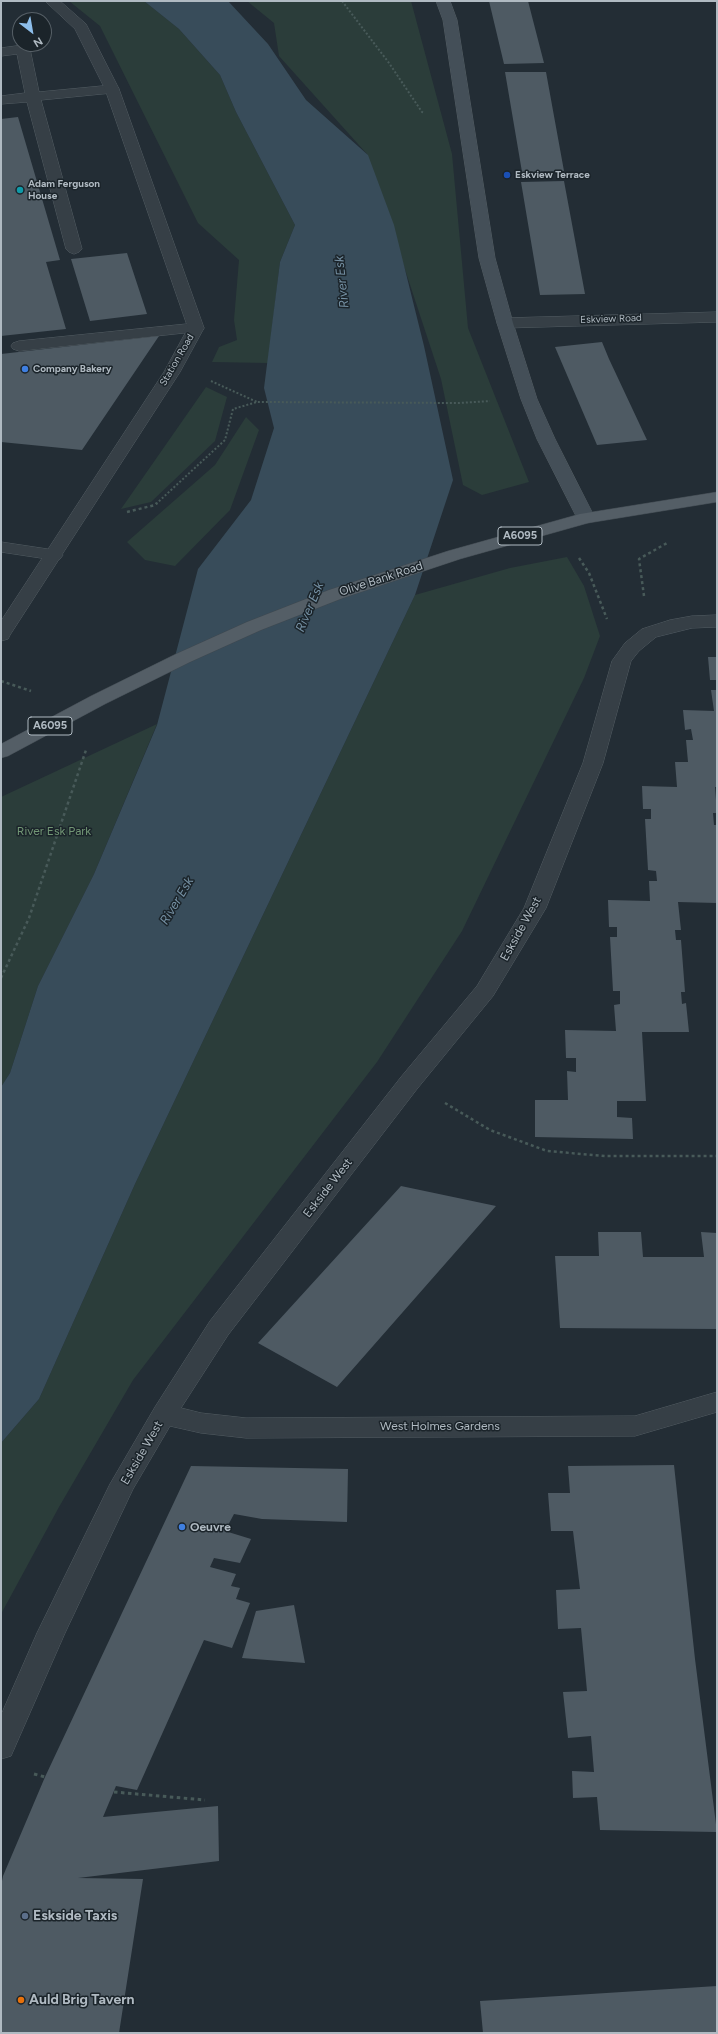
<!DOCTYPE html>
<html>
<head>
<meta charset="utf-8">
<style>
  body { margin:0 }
  #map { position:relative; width:718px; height:2034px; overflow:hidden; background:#232d35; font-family:Figtree,sans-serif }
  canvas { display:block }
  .frame { position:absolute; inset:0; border:2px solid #b0bac2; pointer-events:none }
  .north { position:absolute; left:12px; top:12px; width:40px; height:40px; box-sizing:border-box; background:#1b242a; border:1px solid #576067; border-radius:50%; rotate:149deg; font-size:11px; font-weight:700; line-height:16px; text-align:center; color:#b0bac2 }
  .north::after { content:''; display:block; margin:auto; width:14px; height:18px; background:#8dbeea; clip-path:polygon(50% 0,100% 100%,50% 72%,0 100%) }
</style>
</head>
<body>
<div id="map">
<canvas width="718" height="2034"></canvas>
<div class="frame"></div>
<div class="north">N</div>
</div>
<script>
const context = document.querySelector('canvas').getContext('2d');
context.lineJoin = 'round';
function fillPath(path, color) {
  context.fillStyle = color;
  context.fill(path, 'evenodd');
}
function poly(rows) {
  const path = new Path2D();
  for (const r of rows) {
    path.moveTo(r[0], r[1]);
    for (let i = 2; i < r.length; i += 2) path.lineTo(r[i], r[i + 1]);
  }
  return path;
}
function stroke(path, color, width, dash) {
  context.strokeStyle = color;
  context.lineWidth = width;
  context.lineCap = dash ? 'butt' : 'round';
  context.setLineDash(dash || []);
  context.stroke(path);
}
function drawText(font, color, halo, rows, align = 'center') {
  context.font = font + ' Figtree,sans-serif';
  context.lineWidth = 3;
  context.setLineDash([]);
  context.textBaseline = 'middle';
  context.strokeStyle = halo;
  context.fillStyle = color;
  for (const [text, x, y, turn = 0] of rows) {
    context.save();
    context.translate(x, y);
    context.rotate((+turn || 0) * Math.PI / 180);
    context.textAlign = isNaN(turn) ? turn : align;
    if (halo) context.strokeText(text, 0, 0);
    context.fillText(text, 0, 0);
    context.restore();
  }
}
fillPath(poly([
  [69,1,144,1,179,29,220,75,236,112,295,225,280,262,268,363,212,362,219,347,237,340,234,320,239,260,198,223,100,26],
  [247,1,411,1,452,154,468,328,529,482,482,495,463,485,441,379,367,154,279,56,274,23],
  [206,387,227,397,215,441,151,502,121,509],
  [246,417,259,430,230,510,175,566,145,560,127,542,215,465],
  [567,557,584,586,600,636,584,678,462,931,377,1062,133,1380,59,1507,1,1614,1,1443,39,1399,135,1184,415,595,510,568],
  [157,724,94,874,38,986,10,1073,1,1087,1,797]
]), '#2b3d3a');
fillPath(poly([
  [144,1,228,1,268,44,306,100,368,155,394,225,424,346,453,480,415,595,135,1184,39,1399,1,1443,1,1087,10,1073,38,986,94,874,157,725,198,569,251,500,274,428,264,388,280,262,295,225,236,112,220,75,179,29]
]), '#384c5a');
fillPath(poly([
  [489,1,528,1,544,63,504,64],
  [505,72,546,72,564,171,522,172],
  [18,117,60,260,46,262,66,329,1,336,1,119],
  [564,181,585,294,540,295,521,182],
  [127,253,147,314,90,321,71,259],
  [159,336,82,450,1,442,1,354],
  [602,342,609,359,647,440,597,445,555,347],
  [708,657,717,657,717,680,710,680],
  [711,690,717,690,717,787,715,787,717,813,713,813,714,825,717,825,717,903,678,902,681,930,675,930,676,940,681,940,685,992,681,992,682,1004,686,1003,689,1032,642,1032,646,1101,617,1101,617,1117,632,1118,633,1139,535,1137,535,1100,568,1100,567,1071,576,1072,576,1058,566,1058,565,1030,616,1031,614,1005,620,1004,620,991,613,991,610,937,617,937,617,927,609,927,608,900,650,901,649,881,657,881,656,871,648,870,645,819,651,819,651,809,643,809,642,786,677,787,675,762,688,762,686,740,693,740,691,729,685,730,683,710,714,711],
  [401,1186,496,1206,337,1387,258,1343],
  [598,1232,641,1232,643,1257,704,1257,701,1232,717,1233,717,1329,560,1328,555,1256,599,1256],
  [674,1465,695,1659,717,1832,600,1830,597,1797,573,1798,572,1771,594,1772,591,1736,568,1738,563,1692,587,1691,581,1628,558,1629,556,1590,580,1589,573,1531,551,1531,548,1493,570,1493,568,1466],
  [191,1466,348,1469,347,1522,262,1519,234,1514,225,1531,251,1539,240,1563,214,1558,210,1567,236,1574,231,1586,240,1588,236,1599,250,1603,232,1648,204,1640,137,1790,116,1786,103,1817,218,1806,219,1861,78,1878,143,1879,119,2033,1,2033,1,1886,3,1876,45,1777],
  [294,1605,305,1663,242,1658,256,1611],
  [717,1986,717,2033,483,2033,480,2001]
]), '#4e5a63');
const service = poly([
  [23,45,28,46,30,49,39,92,112,85,117,86,119,89,117,92,112,93,41,100,82,249,79,252,74,254,69,252,66,249,27,102,1,104,1,96,25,93,17,54,1,56,1,48,23,45],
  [196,323,202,325,204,328,202,331,19,351,13,349,11,346,13,343,19,341,196,323],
  [1,542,54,550,60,551,63,555,60,559,54,560,1,552,1,542]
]);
const minor = poly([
  [45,1,60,1,86,24,119,89,204,328,180,372,10,635,8,639,1,641,1,621,164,372,188,328,105,89,75,29,45,1],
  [717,312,717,322,505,328,499,326,497,323,499,320,505,318,717,312],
  [717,615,717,627,692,628,656,637,639,651,631,661,603,763,546,908,493,996,417,1089,228,1335,181,1408,201,1413,246,1418,635,1416,717,1392,717,1412,635,1436,246,1438,201,1433,170,1426,133,1489,65,1633,11,1756,1,1759,1,1715,37,1633,110,1484,155,1407,210,1321,401,1077,477,986,524,908,583,763,612,661,625,643,642,629,670,620,692,616,717,615]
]);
const secondary = poly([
  [436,1,450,1,457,20,495,258,513,323,537,399,555,439,595,518,592,522,586,523,580,522,577,518,537,439,521,399,497,323,479,258,443,20,436,1]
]);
const primary = poly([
  [717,492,717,502,588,523,460,559,343,598,261,630,190,662,105,704,8,756,1,758,1,744,91,696,176,654,247,622,329,590,448,551,580,514,717,492]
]);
stroke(service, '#535d63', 1);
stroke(minor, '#535d63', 1);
stroke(secondary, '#535d63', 1);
stroke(primary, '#3f484f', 1);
stroke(poly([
  [342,1,389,63,422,112,425,113],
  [211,381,257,402],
  [156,504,225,440,233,409,257,402,459,403,490,401]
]), '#485a59', 2, [2, 2]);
stroke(poly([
  [127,512,155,505,157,503],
  [579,558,589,573,607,619],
  [644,596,639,559,667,543],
  [1,681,31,691],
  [1,978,29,918,86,750],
  [445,1103,490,1130,547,1151,605,1156,717,1156]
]), '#485a59', 2.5, [3, 3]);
stroke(poly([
  [34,1774,45,1777],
  [114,1792,205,1800]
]), '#485a59', 3, [3.5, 3.5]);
fillPath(service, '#363f46');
fillPath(minor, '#363f46');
fillPath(secondary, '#444f58');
fillPath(primary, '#545e66');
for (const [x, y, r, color] of [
  [507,175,4,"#1a4fb4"],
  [20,190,4,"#0f9aa8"],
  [25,369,4,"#3f7fe0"],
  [182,1527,4,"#3f7fe0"],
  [25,1916,4,"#5c6f8a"],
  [21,2000,4,"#e8710a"]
]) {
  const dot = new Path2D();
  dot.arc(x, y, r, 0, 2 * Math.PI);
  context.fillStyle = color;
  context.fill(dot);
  stroke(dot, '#1b242a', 1.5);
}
drawText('bold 10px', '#b0bac2', '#1b242a', [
  ["Eskview Terrace",515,175],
  ["Adam Ferguson",28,184],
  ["House",28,196],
  ["Company Bakery",33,369]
], 'left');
drawText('10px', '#b0bac2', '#1b242a', [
  ["Eskview Road",611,319,-2],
  ["Station Road",177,360,-60]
]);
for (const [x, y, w] of [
  [520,536,44],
  [50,726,44]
]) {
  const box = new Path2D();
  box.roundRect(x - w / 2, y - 9, w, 18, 3);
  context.fillStyle = '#1b242a';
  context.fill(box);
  stroke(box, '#b0bac2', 1);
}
drawText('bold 11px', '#b0bac2', null, [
  ["A6095",520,536],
  ["A6095",50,726]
]);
drawText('12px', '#b0bac2', '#1b242a', [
  ["Olive Bank Road",381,579,-18],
  ["Eskside West",521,929,-61],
  ["Eskside West",328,1188,-52],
  ["West Holmes Gardens",440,1426],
  ["Eskside West",142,1453,-60]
]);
drawText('12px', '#729675', '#1b242a', [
  ["River Esk Park",54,831]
]);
drawText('bold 12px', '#b0bac2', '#1b242a', [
  ["Oeuvre",190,1527]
], 'left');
drawText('italic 13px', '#748fa2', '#1b242a', [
  ["River Esk",342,282,-96],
  ["River Esk",310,607,-67],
  ["River Esk",177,901,-59]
]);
drawText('bold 14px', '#b0bac2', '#1b242a', [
  ["Eskside Taxis",33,1916],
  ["Auld Brig Tavern",29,2000]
], 'left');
</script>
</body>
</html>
